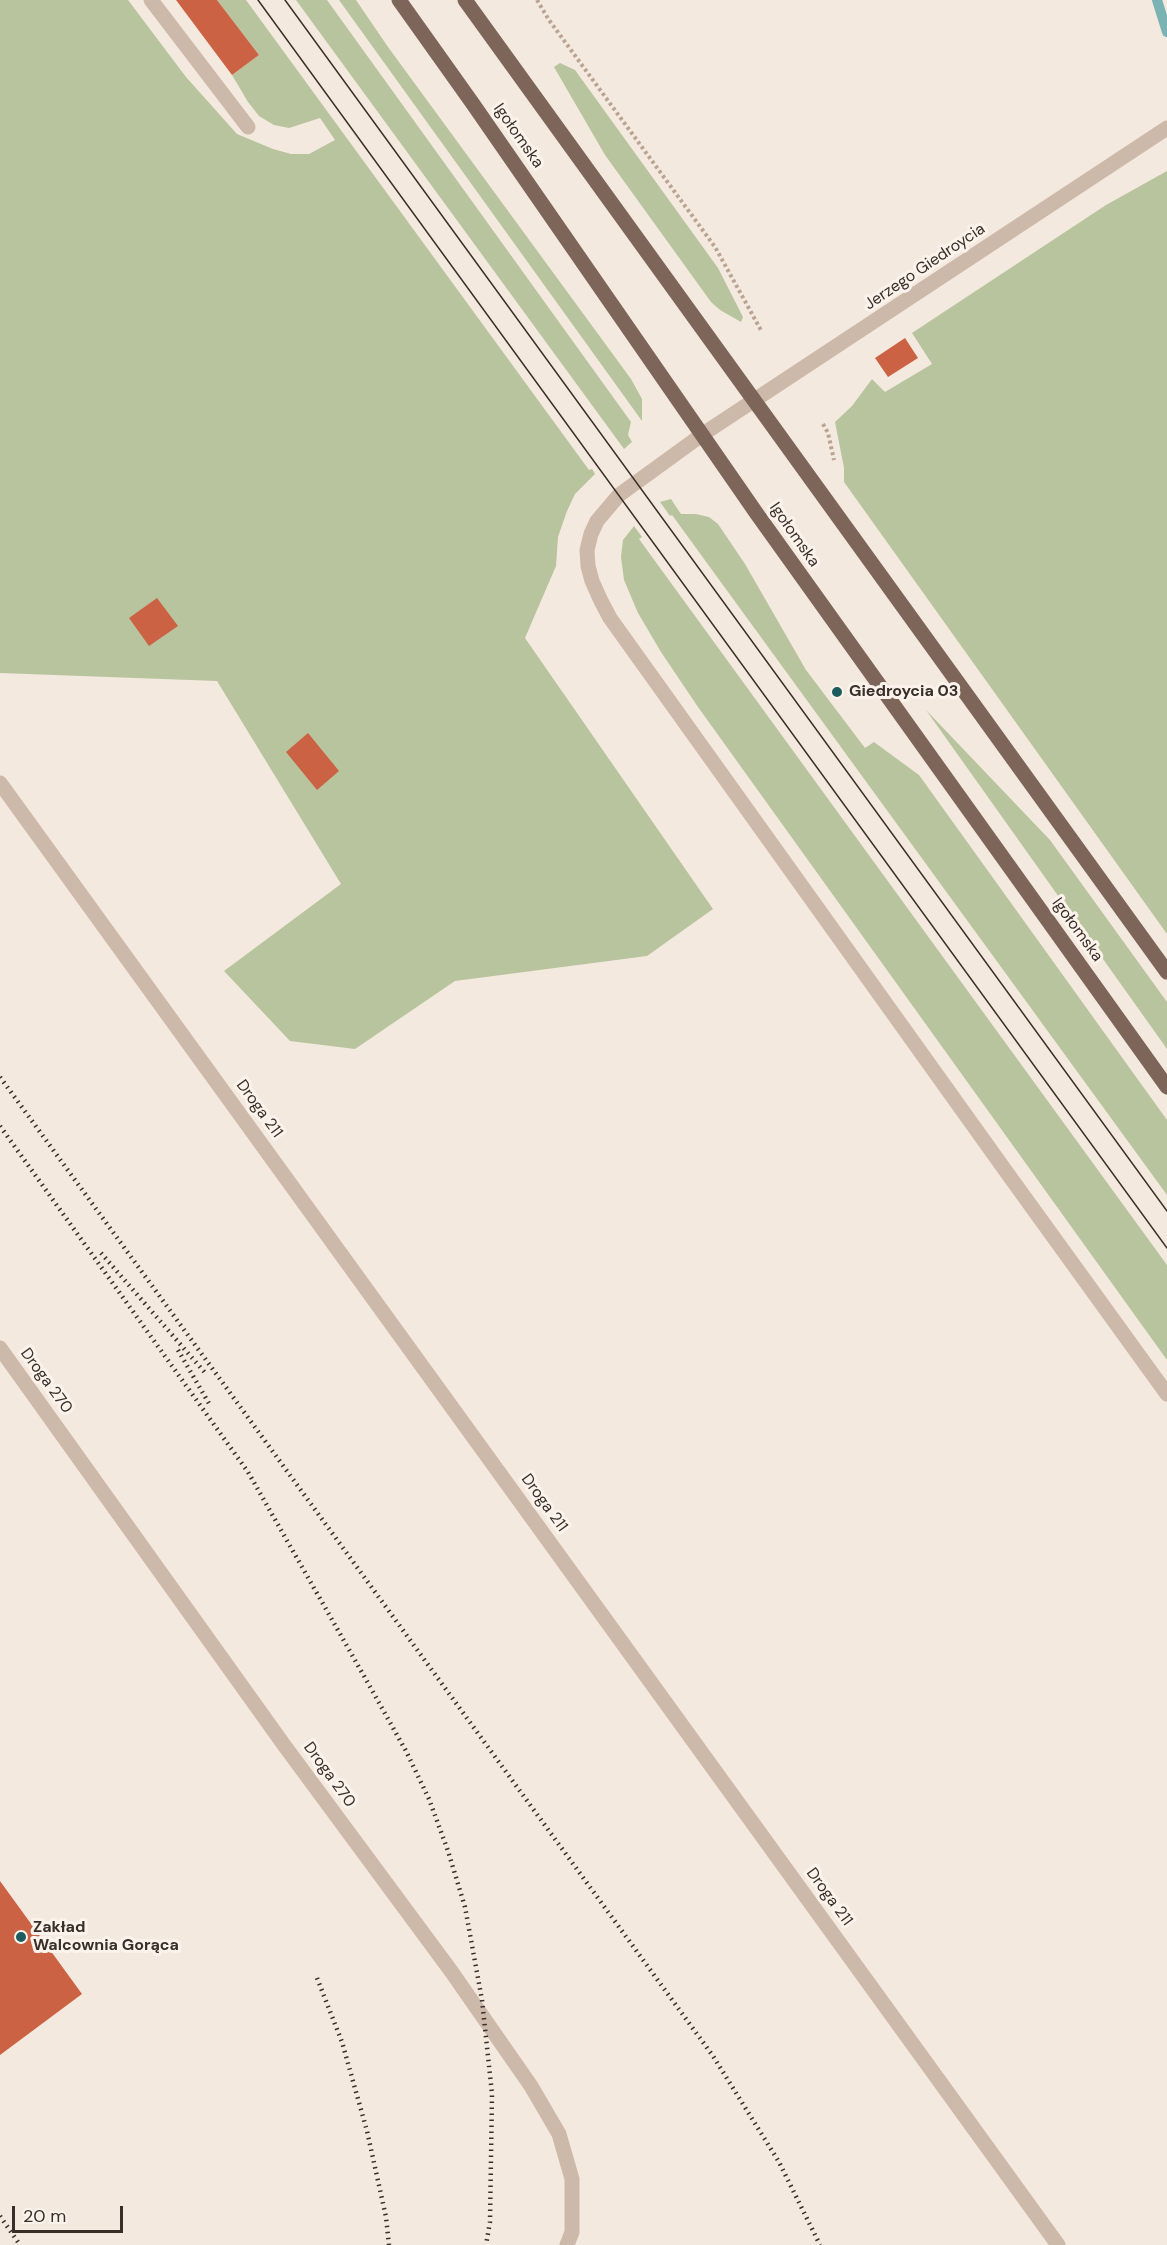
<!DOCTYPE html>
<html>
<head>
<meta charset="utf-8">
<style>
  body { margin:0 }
  #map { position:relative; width:1167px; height:2245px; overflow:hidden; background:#f4e9de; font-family:"DM Sans",sans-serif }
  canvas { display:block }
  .scale { position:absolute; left:12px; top:2206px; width:111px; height:27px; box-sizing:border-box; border:3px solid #3a2e29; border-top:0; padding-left:8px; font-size:18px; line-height:21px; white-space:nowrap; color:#3a2e29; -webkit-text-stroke:4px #fbf3eb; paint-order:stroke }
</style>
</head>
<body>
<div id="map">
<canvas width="1167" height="2245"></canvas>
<div class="scale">20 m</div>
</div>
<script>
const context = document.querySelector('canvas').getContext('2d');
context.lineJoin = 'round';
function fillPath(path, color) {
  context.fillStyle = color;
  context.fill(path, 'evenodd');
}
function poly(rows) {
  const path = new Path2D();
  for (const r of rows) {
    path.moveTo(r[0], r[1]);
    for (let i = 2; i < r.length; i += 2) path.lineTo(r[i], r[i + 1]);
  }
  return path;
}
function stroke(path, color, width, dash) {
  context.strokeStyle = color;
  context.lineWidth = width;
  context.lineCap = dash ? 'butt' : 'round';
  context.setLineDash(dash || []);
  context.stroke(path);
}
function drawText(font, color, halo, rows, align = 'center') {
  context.font = font + ' "DM Sans",sans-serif';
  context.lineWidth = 6;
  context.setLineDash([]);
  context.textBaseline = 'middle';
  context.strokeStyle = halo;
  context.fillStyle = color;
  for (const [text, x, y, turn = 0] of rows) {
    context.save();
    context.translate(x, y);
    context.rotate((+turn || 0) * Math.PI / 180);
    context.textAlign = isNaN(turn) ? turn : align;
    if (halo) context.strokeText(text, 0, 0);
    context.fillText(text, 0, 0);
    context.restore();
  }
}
fillPath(poly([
  [0,0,128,0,186,77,237,134,273,149,291,154,309,154,335,140,320,118,289,128,274,125,259,116,248,102,232,75,259,55,217,0,246,0,589,470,592,469,595,474,575,494,567,511,558,537,556,566,525,638,713,909,647,956,455,981,355,1049,290,1041,224,971,341,884,217,681,0,673],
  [296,0,327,0,631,422,628,435,632,442,624,449],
  [339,0,356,0,388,47,631,379,642,399,642,421],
  [560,63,575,70,718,268,743,317,741,322,720,310,711,302,605,155,554,67],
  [1167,171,1167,934,844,482,844,468,835,422,852,406,872,379,885,392,932,364,912,333,1106,205],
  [671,499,681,514,696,514,709,517,718,524,745,564,806,670,865,748,874,742,919,775,1167,1120,1167,1195,672,515,670,516,660,502],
  [634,526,642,537,639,539,1167,1265,1167,1360,698,707,661,652,638,613,624,580,621,557,623,540],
  [926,710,1050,840,1167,1002,1167,1049]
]), '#b8c49d');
stroke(poly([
  [1157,0,1167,32]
]), '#7bb2b3', 10);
fillPath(poly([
  [176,0,217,0,259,55,232,75],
  [905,338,918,358,888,377,875,358],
  [157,598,178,626,149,646,129,618],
  [308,733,339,771,317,790,286,752],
  [0,1881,82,1994,0,2055]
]), '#cc6244');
stroke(poly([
  [537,0,549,20,715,247,762,332],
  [823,424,828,433,834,460]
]), '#b9a393', 4, [3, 3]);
stroke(poly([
  [151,0,248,127],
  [703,434,619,495,597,521,591,534,587,550,588,566,592,581,601,601,610,618,1005,1170,1167,1394],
  [0,783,1058,2245],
  [0,1348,284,1745,451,1971,531,2086,559,2134,572,2179,572,2232,567,2245]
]), '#cdb9a9', 15);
stroke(poly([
  [703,434,1167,128]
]), '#cdb9a9', 15);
stroke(poly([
  [399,0,473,104,757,514,1167,1087],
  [465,0,1167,972]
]), '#7d655a', 15);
stroke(poly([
  [258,0,1167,1248],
  [285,0,1167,1211]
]), '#3a2e29', 1.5);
stroke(poly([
  [0,1077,713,2056,779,2162,820,2245],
  [0,1126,248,1472,364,1676,406,1751,429,1799,448,1851,465,1907,482,2000,492,2094,490,2222,486,2245],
  [101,1253,207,1375],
  [178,1350,211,1407],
  [317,1978,342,2042,367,2131,386,2217,389,2245],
  [0,2216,20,2245]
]), '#3a2e29', 4.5, [1.5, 4.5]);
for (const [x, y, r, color] of [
  [837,692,6,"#1c5c5e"],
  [21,1937,6,"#1c5c5e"]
]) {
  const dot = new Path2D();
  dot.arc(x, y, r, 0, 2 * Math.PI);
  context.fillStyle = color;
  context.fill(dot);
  stroke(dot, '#fbf3eb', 2);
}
drawText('16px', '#3a2e29', '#fbf3eb', [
  ["Igołomska",518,136,55],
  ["Jerzego Giedroycia",925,267,-34],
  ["Igołomska",794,535,55],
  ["Igołomska",1077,930,54],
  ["Droga 211",259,1109,54],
  ["Droga 270",46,1381,54],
  ["Droga 211",544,1503,54],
  ["Droga 270",329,1775,54],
  ["Droga 211",829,1897,54]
]);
drawText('bold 16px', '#3a2e29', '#fbf3eb', [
  ["Giedroycia 03",849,692],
  ["Zakład",33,1928],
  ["Walcownia Gorąca",33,1946]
], 'left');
</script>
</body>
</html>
